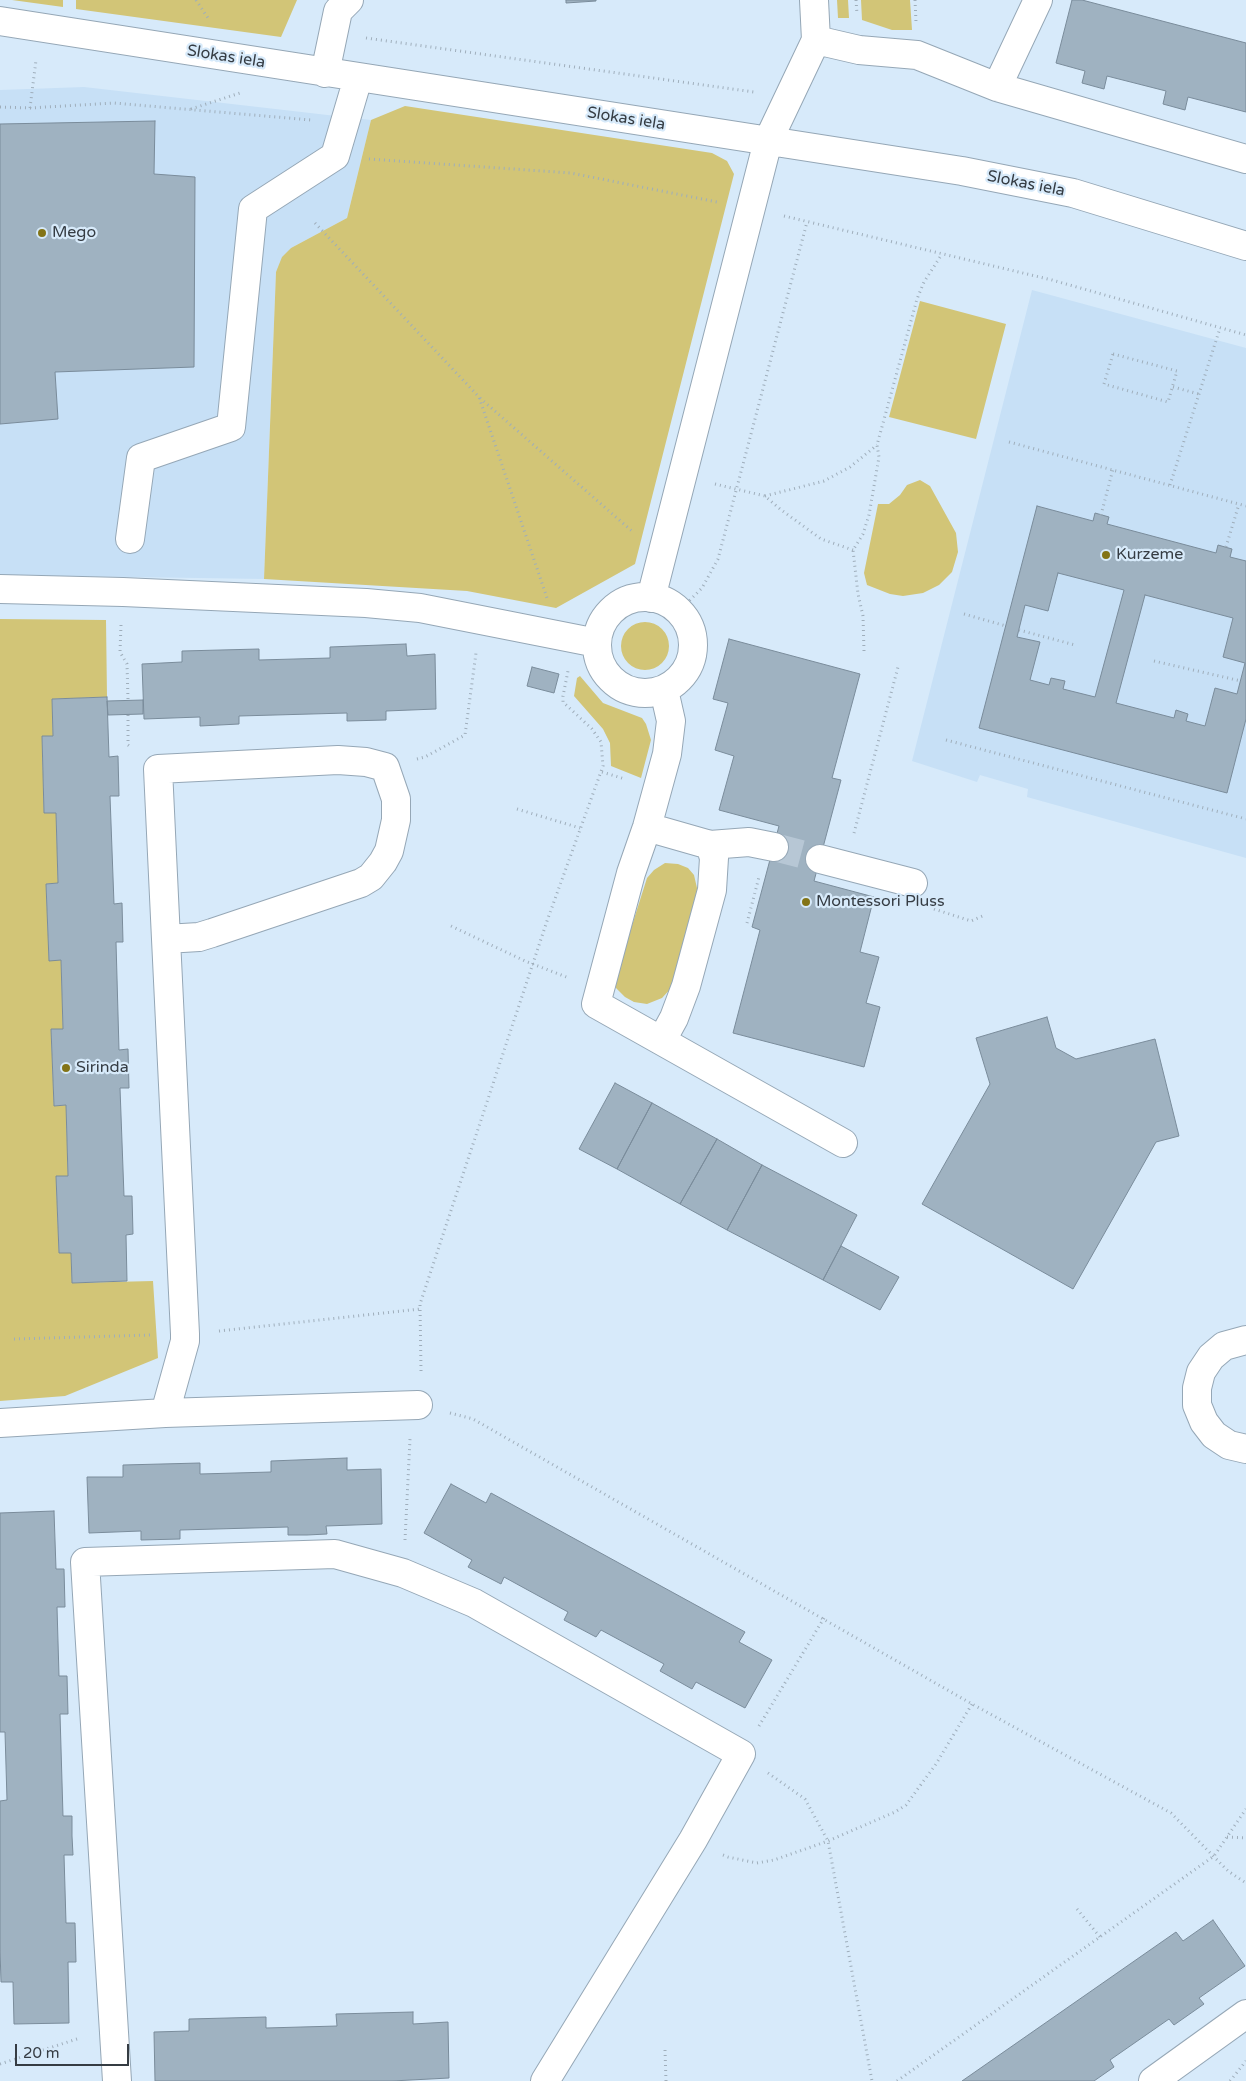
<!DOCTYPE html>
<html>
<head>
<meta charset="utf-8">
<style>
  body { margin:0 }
  #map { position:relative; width:1246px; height:2081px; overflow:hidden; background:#d7eafa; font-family:"Varela Round",sans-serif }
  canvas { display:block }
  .scale { position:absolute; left:15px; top:2044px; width:114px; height:22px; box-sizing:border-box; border:2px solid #353c43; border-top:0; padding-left:6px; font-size:15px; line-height:18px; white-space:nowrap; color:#353c43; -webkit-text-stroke:4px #d7eafa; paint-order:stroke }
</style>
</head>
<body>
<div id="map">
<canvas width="1246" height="2081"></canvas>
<div class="scale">20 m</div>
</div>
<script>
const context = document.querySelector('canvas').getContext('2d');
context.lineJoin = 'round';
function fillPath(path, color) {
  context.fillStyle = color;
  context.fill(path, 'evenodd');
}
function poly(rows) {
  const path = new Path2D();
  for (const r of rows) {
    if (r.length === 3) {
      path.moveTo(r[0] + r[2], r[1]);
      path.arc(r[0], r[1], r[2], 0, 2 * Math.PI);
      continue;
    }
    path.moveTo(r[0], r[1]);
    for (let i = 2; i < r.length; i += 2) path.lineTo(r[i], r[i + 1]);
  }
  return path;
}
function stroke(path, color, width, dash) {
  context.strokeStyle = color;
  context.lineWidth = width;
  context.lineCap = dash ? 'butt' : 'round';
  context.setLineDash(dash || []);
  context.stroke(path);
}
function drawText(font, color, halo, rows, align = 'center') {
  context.font = font + ' "Varela Round",sans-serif';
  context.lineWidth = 4.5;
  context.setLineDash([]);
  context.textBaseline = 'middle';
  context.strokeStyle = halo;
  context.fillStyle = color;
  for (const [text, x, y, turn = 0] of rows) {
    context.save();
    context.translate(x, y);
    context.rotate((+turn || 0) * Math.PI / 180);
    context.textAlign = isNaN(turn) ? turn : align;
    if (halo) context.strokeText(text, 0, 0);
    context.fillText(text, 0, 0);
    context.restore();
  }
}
fillPath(poly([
  [84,87,371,120,347,218,291,248,276,272,264,579,0,575,0,90],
  [1032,290,1246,348,1246,858,1027,797,1028,789,980,775,977,782,912,761]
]), '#c7e0f6');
fillPath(poly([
  [12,0,63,0,63,7],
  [76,0,297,0,281,37,76,9],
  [837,0,848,0,849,18,838,18],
  [861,0,910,0,912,30,892,30,862,20],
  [405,106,712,153,727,161,734,174,635,564,556,608,467,591,264,579,276,272,282,257,291,248,347,218,371,120],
  [920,301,1006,324,976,439,889,417],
  [920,480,930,486,956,533,958,552,952,572,939,585,923,593,903,596,890,594,867,585,864,573,878,504,889,504,900,495,907,485],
  [0,619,106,620,107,697,52,699,53,736,42,736,44,813,56,813,58,883,46,884,49,960,61,960,63,1029,51,1029,54,1106,66,1105,68,1176,56,1177,59,1253,71,1253,72,1283,153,1281,158,1358,65,1396,0,1401],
  [645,646,24],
  [580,676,603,703,642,718,646,724,651,740,641,778,611,766,610,743,603,729,574,696,577,678],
  [665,863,678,864,688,868,694,875,697,888,697,900,674,985,662,998,647,1004,634,1002,625,997,616,988,615,979,647,878,654,870]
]), '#d2c577');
const building = poly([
  [566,0,596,0,596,1,566,3,566,0],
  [1072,0,1082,0,1246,43,1246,112,1188,97,1185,110,1163,104,1166,91,1107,76,1104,89,1082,83,1085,71,1056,63,1072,0],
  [155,121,154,174,195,177,194,367,55,372,58,419,0,424,0,124,155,121],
  [1037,506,1093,521,1095,513,1109,517,1107,524,1216,553,1218,545,1232,549,1230,557,1246,561,1246,719,1227,793,979,728,1037,506],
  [1058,573,1124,590,1095,697,1063,689,1065,681,1051,678,1049,685,1030,680,1040,642,1017,637,1025,605,1048,611,1058,573],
  [1145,595,1233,618,1223,657,1245,663,1237,694,1215,688,1205,726,1186,721,1188,714,1176,710,1174,718,1116,703,1145,595],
  [729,639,860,674,832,778,841,780,814,881,874,897,860,952,879,957,866,1003,880,1007,864,1067,733,1033,760,930,752,927,779,826,719,810,734,756,715,750,728,703,713,699,729,639],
  [406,644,407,656,435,654,436,709,386,711,386,720,347,721,347,713,239,716,239,724,200,726,200,717,144,719,142,664,182,662,182,651,259,649,259,660,330,658,330,647,406,644],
  [532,667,559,674,554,693,527,686,532,667],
  [107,697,109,757,118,756,119,796,110,796,114,904,122,903,123,942,116,942,119,1050,128,1049,129,1088,120,1088,124,1196,132,1196,133,1234,126,1235,127,1281,72,1283,71,1253,59,1253,56,1176,68,1176,66,1105,54,1106,51,1029,63,1029,61,960,49,961,46,884,58,883,56,813,44,813,42,736,53,736,52,699,107,697],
  [143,700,143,714,108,715,107,701,143,700],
  [1047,1017,1056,1048,1076,1059,1155,1039,1179,1136,1156,1142,1073,1289,922,1204,990,1084,976,1038,1047,1017],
  [615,1083,652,1103,617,1169,579,1149,615,1083],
  [652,1103,717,1139,680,1204,617,1169,652,1103],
  [717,1139,762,1165,727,1230,680,1204,717,1139],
  [762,1165,857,1215,823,1280,727,1230,762,1165],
  [841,1246,899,1277,880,1310,823,1280,841,1246],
  [347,1458,347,1470,381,1469,382,1524,326,1526,327,1534,307,1535,288,1535,288,1527,180,1530,180,1539,141,1540,141,1531,89,1533,87,1477,123,1477,123,1465,200,1463,200,1474,271,1472,271,1461,347,1458],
  [451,1484,486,1503,491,1493,745,1632,739,1642,772,1660,745,1708,696,1682,692,1689,660,1671,664,1664,601,1630,596,1637,564,1620,568,1612,504,1577,501,1584,468,1567,472,1560,424,1533,451,1484],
  [54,1511,56,1569,64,1569,65,1607,57,1607,59,1676,67,1676,68,1714,60,1714,63,1816,72,1816,72,1836,73,1855,64,1855,66,1923,75,1923,76,1962,68,1962,69,2023,14,2024,13,1982,1,1982,0,1950,0,1801,7,1800,5,1732,0,1732,0,1513,54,1511],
  [1213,1920,1245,1966,1199,1998,1204,2004,1174,2025,1169,2019,1110,2060,1114,2067,1094,2081,962,2081,1176,1932,1183,1941,1213,1920],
  [413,2012,413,2024,448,2022,449,2078,392,2081,155,2081,154,2032,189,2031,189,2019,266,2017,266,2028,337,2026,336,2014,413,2012]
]);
fillPath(building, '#9fb2c1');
stroke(building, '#7a8c9b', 1);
stroke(poly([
  [774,847,820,859]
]), '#b7c7d5', 28, [28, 14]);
const minor = poly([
  [0,21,962,171,1073,193,1246,246],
  [816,40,859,50,917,55,997,87,1246,159],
  [325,73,338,11,349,0],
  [997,87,1038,0],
  [130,539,141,458,231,427,253,209,335,156,358,78],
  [0,589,123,592,366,603,420,608,597,643],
  [645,645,48],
  [651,598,768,141,816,40,814,0],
  [664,690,671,721,667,754,647,827,631,873,596,1004,843,1143],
  [647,827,710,845,749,842,774,847],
  [820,859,913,883],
  [662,1040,674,1018,686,986,712,890,714,858,710,845],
  [1246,1340,1224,1346,1211,1357,1201,1372,1197,1388,1197,1405,1204,1422,1214,1435,1229,1445,1246,1449],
  [165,1413,185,1341,185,1334,166,939,158,769,338,760,366,762,385,767,396,799,396,820,389,851,383,862,371,877,361,883,212,933,199,937,166,939],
  [0,1423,165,1413,418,1405],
  [117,2081,85,1562,335,1554,403,1573,474,1603,741,1754,693,1840,545,2081],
  [1153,2081,1246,2014]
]);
stroke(minor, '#95a7b6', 30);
stroke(poly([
  [196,0,208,18],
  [856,0,857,14],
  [915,0,916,22],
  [366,38,754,92],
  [0,107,30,108,114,103,311,120],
  [30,108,36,60],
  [191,109,240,93],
  [369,159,571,173,717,202],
  [784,216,1052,280,1246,335],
  [315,223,479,397,547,598],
  [1113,354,1177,371,1168,402,1104,384,1113,354],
  [1173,387,1199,394],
  [480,398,633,532],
  [1009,442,1246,506],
  [715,484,765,496,780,509,821,539,853,550],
  [1170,485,1220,328],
  [765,496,824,481,850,467,877,445],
  [1101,515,1113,469],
  [1226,547,1239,504],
  [686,604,702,588,718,559,807,222],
  [964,614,1006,626],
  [121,625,120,652,127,664,128,700],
  [1019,630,1075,645],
  [864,651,863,616,858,594,853,550,863,534,869,515,879,457,877,445,917,299,924,282,942,254],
  [1154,661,1241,681],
  [128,715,128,745,132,748],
  [946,740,1246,819],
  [417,759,425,757,465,735,476,653],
  [602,772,625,779],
  [517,809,580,828],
  [854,833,898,667],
  [934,909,971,921,985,915],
  [747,923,759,877],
  [451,926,525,961,569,978],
  [219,1331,420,1309],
  [14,1339,151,1335],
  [421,1371,420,1304,547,921,603,766,601,742,592,729,563,702,563,696,568,671],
  [450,1413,473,1419,972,1704,1171,1813,1228,1871,1246,1883],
  [405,1540,410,1439],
  [759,1726,824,1618],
  [768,1773,805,1799,828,1841,872,2081],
  [1227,1837,1246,1838],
  [723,1855,728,1857,757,1863,774,1860,828,1841,895,1812,906,1805,936,1764,972,1704],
  [1077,1909,1100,1937],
  [665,2050,666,2081],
  [0,2064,80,2038],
  [897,2081,1214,1856,1246,1809],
  [1230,2081,1246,2061]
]), '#9faebb', 3, [1, 4]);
stroke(minor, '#fff', 28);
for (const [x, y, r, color] of [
  [42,233,5,"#837417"],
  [1106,555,5,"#837417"],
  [806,902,5,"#837417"],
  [66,1068,5,"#837417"]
]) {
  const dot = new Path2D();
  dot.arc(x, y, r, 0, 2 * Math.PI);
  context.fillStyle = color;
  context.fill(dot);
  stroke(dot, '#d7eafa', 2);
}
drawText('16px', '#353c43', '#d7eafa', [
  ["Slokas iela",226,57,9],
  ["Slokas iela",626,119,9],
  ["Slokas iela",1026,184,11]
]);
drawText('16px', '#353c43', '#d7eafa', [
  ["Mego",52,233],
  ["Kurzeme",1116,555],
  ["Montessori Pluss",816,902],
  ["Sirinda",76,1068]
], 'left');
</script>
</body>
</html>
